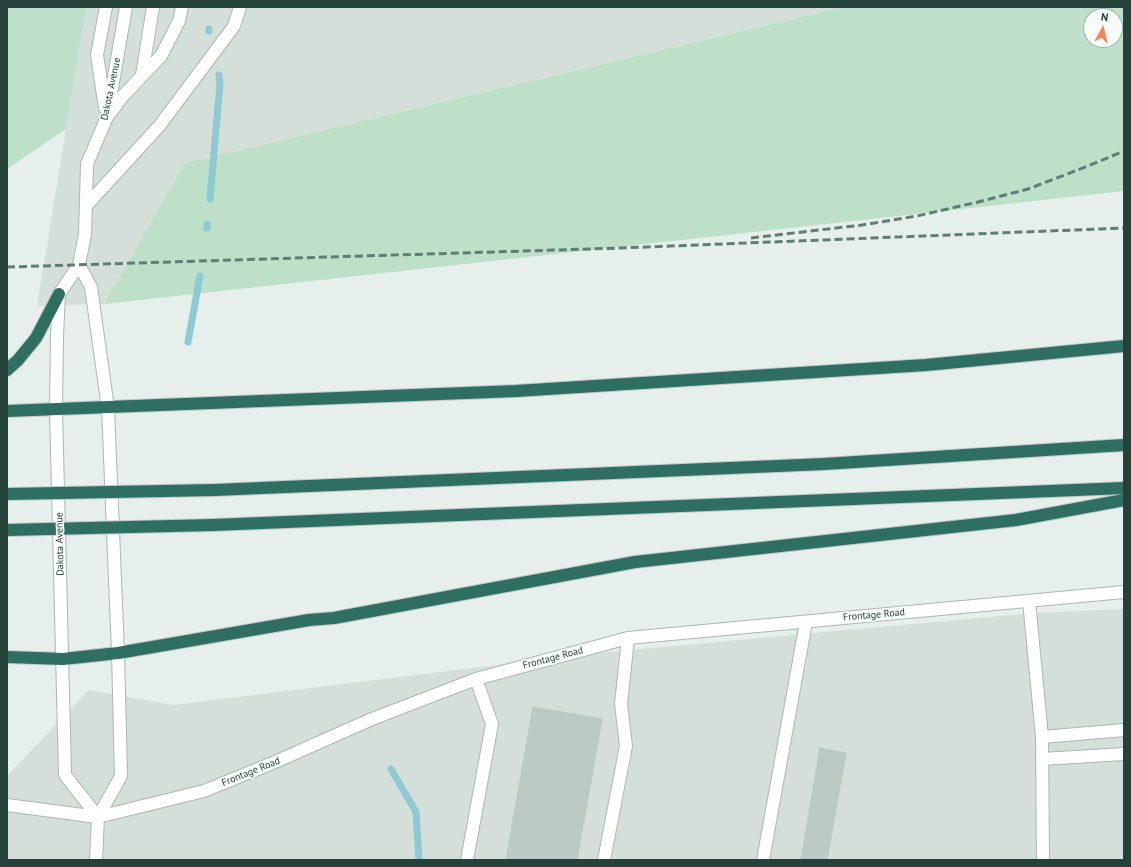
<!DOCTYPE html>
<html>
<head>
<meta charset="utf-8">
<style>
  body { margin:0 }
  #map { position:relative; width:1131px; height:867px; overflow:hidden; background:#e6efeb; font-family:"PT Sans",sans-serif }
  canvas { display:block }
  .frame { position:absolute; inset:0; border:8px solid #24423a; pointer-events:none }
  .north { position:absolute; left:1083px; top:8px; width:40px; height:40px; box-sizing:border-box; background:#f7fbf9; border:1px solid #a3b1ad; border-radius:50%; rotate:8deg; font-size:11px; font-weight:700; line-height:16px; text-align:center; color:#24423a }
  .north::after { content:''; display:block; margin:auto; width:14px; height:18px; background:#f4845f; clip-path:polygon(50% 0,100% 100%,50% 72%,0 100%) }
</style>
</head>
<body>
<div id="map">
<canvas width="1131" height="867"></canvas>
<div class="frame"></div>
<div class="north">N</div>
</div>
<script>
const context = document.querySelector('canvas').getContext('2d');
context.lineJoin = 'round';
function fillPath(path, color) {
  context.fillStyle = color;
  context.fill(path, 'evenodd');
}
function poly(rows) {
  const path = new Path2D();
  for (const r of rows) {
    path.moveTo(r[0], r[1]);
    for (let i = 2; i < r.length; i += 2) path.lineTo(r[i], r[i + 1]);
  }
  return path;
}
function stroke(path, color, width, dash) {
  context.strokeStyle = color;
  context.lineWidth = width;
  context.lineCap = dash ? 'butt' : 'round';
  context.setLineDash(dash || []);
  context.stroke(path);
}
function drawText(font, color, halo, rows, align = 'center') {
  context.font = font + ' "PT Sans",sans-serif';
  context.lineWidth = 3.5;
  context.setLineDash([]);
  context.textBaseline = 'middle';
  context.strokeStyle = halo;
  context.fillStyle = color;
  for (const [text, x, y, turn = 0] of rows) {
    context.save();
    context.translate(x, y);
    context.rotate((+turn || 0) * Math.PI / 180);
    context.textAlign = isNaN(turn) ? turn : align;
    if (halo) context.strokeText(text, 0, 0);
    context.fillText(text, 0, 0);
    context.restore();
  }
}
fillPath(poly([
  [87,7,844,7,185,163,104,304,37,306,83,26],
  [1124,609,1124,860,7,860,7,776,89,690,173,705,586,654,1033,613]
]), '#d4dfda');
fillPath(poly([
  [7,7,87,7,83,26,66,129,7,169],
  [844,7,1124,7,1124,191,104,304,185,163],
  [1091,16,1115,16,1115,40,1091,40]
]), '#bfe0c8');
stroke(poly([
  [209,29,209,31],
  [210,199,220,83,219,75],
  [207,228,207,224],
  [188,342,200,276],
  [391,769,416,812,419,860]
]), '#8ec9d4', 7);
const building = poly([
  [533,707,602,719,577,860,506,860,533,707],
  [820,748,846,753,827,860,801,860,820,748]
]);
fillPath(building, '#bbcac4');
stroke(building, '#b8c9c2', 1);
const minor = poly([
  [142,75,153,7],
  [105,108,97,55,106,7],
  [109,115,122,97,161,56,179,21,182,7],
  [86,206,160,125,234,26,240,7],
  [79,265,91,287,108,408,118,653,121,776,98,817,65,775,56,409,57,336,59,294,79,265],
  [79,265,85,234,87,164,107,117,126,7],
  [1029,601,1042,737,1124,730],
  [1042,737,1043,860],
  [1042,759,1124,754],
  [7,805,98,817,204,791,275,762,372,719,476,679,628,638,1124,592],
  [96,860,98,817],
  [467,860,492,724,476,679],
  [604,860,626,746,621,704,628,638],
  [763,860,806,622]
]);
const highway = poly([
  [7,370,18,360,36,338,59,294],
  [7,411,516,391,926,365,1124,346],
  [215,490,824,464,1124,445],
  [213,525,1124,488],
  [7,657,63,659,118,653,309,620,334,618,635,562,1016,520,1124,500]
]);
stroke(minor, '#a8b8b2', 14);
stroke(highway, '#c2cac8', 14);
stroke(minor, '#fff', 12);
stroke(highway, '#2f6f62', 12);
stroke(poly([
  [751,238,862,225,917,216,978,202,1028,189,1088,166,1124,151],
  [7,267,621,248,1124,228]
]), '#5f7d75', 3, [8, 4]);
const highwayBridge = poly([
  [7,494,215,490],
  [7,530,213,525]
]);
stroke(highwayBridge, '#c2cac8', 14, []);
stroke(highwayBridge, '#2f6f62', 12);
drawText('10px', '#24423a', '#f7fbf9', [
  ["Dakota Avenue",111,89,-78],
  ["Dakota Avenue",60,544,-91],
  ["Frontage Road",874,615,-5],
  ["Frontage Road",553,658,-15],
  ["Frontage Road",251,772,-22]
]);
</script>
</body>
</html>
